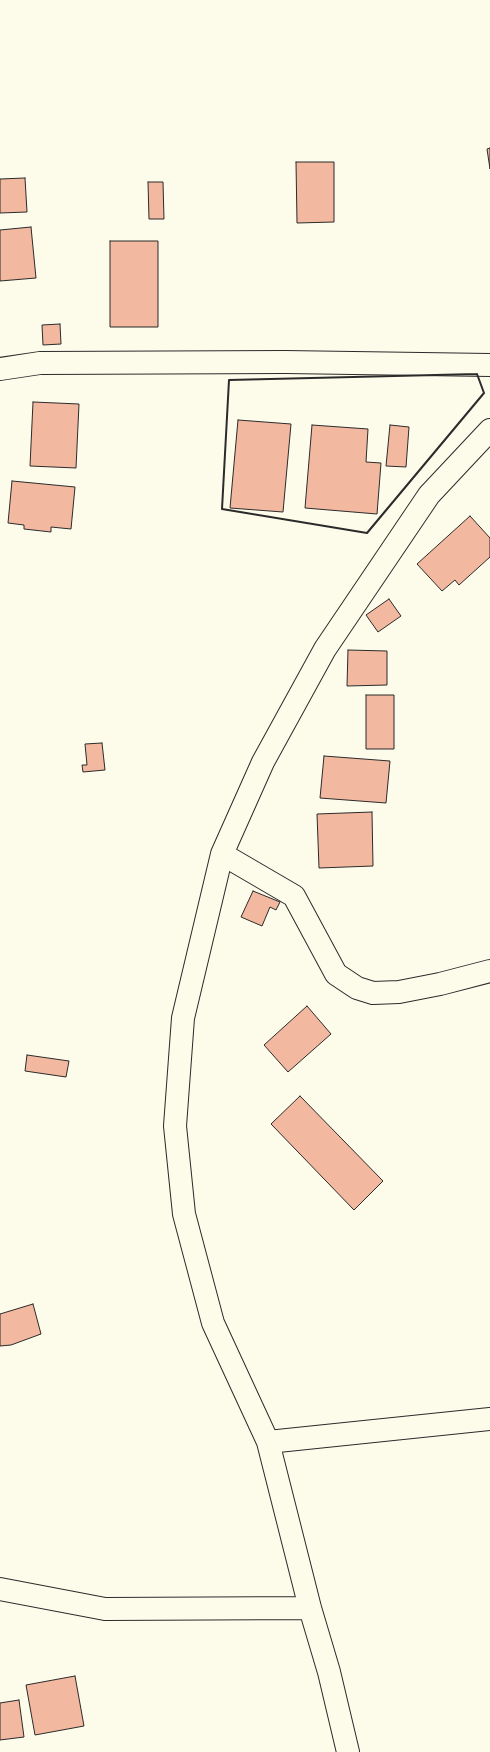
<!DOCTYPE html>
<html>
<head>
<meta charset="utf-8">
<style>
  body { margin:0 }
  canvas { display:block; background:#fdfbea }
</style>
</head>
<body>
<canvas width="490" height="1752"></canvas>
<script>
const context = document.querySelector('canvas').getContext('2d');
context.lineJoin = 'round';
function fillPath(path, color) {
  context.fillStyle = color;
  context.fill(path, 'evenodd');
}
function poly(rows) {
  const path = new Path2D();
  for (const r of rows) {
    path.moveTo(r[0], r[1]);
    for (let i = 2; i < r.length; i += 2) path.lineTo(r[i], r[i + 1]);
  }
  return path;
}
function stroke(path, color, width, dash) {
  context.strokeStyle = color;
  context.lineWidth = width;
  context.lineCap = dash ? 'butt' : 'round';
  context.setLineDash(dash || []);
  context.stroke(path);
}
const building = poly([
  [490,148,490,169,487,149,490,148],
  [296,162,334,162,334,222,297,223,296,162],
  [25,178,27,212,0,213,0,179,25,178],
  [148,182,163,182,164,219,149,219,148,182],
  [31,227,36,278,0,281,0,230,31,227],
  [110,241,158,241,158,327,110,327,110,241],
  [60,324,61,344,43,345,42,325,60,324],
  [33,402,79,404,76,468,30,466,33,402],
  [238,420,291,424,283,512,230,508,238,420],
  [312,425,368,429,366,462,381,463,377,514,305,508,312,425],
  [390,425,409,427,406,467,386,466,390,425],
  [12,481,75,487,71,529,51,527,51,532,24,529,24,525,8,523,12,481],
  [470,516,490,538,490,557,459,585,455,580,442,591,417,564,470,516],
  [389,599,401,616,378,632,366,615,389,599],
  [348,650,387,651,387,685,347,686,348,650],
  [366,695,394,695,394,749,366,749,366,695],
  [102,743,105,770,83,772,82,765,87,765,85,744,102,743],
  [324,756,390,761,386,803,320,798,324,756],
  [372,812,373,866,319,868,317,814,372,812],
  [253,891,280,902,276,910,270,907,262,926,241,917,253,891],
  [307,1006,331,1034,288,1072,264,1045,307,1006],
  [27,1055,69,1061,66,1077,25,1071,27,1055],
  [300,1096,383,1181,354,1210,271,1124,300,1096],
  [33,1304,41,1334,11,1345,0,1346,0,1314,33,1304],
  [75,1676,84,1726,35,1735,26,1685,75,1676],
  [19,1700,24,1737,0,1740,0,1703,19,1700]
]);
fillPath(building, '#f2b8a0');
stroke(building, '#2b2b2b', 1);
const minor = poly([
  [0,369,40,363,285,362,490,365],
  [222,854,294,896,336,974,357,988,373,993,399,992,440,984,490,971],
  [268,1442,490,1419],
  [0,1589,105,1609,310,1608],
  [348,1752,329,1672,310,1608,268,1442,213,1323,184,1214,175,1126,183,1018,222,854,263,762,325,649,429,495,490,430]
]);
stroke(minor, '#2b2b2b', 24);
stroke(minor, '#fdfbea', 22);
stroke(poly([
  [477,374,484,393,367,533,222,509,229,380,477,374]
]), '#2b2b2b', 2);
</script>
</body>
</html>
